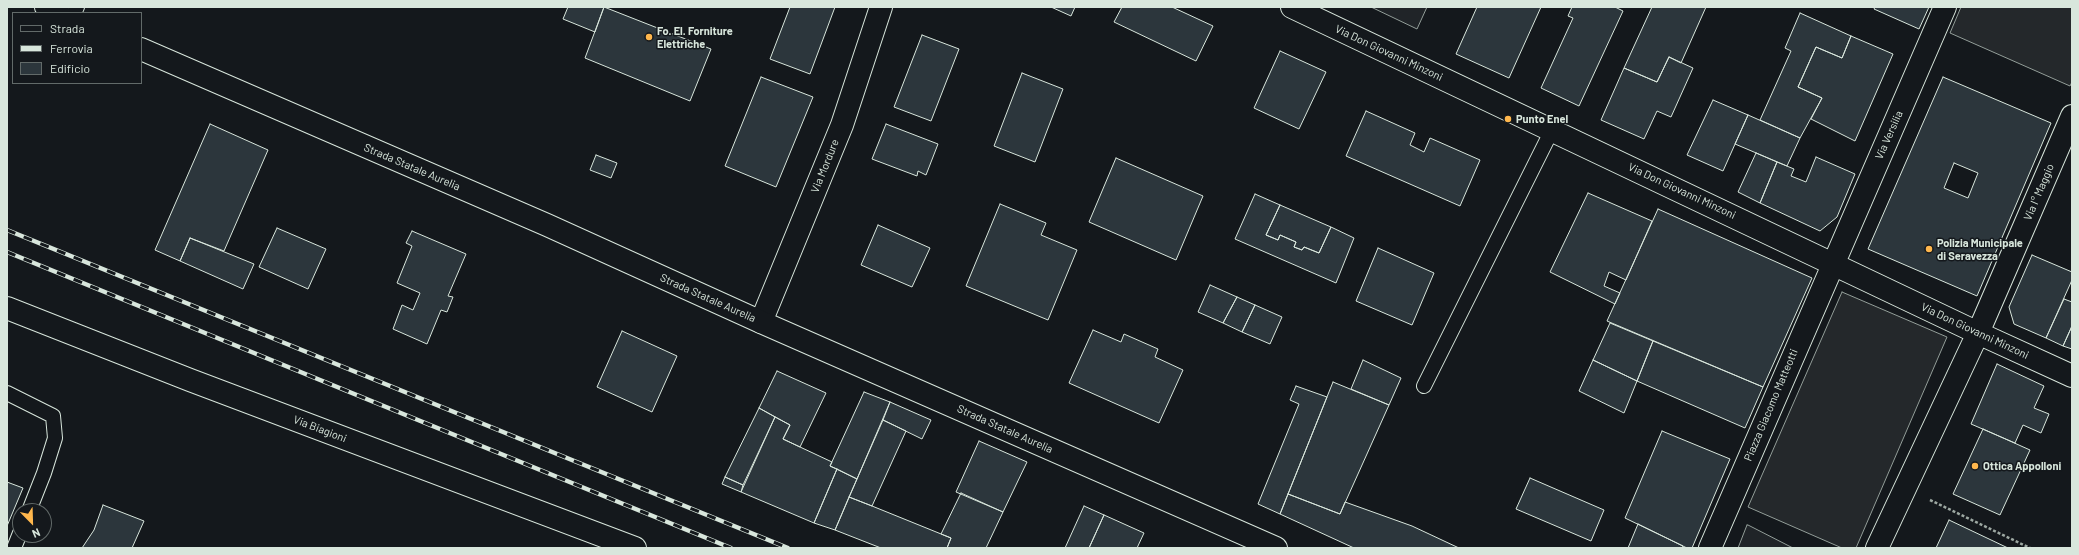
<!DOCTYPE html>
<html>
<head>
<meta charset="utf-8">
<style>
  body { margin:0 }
  #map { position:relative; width:2079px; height:555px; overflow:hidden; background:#14181c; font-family:Barlow,sans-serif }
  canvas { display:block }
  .frame { position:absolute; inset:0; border:8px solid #d8e6dc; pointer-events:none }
  .legend { position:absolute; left:12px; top:12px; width:130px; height:72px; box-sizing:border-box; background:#14181c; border:1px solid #626a69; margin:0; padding:5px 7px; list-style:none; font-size:12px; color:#d8e6dc }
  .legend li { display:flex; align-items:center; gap:8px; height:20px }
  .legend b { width:20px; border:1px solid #626a69 }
  .north { position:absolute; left:12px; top:503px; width:40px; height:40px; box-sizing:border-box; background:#14181c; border:1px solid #626a69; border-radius:50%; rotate:157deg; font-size:11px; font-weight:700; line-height:16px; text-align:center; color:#d8e6dc }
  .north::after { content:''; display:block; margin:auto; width:14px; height:18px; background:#ffb74d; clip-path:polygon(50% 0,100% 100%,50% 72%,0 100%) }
</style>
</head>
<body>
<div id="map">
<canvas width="2079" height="555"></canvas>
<div class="frame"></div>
<ul class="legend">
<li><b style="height:5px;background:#14181c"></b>Strada</li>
<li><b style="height:5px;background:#d8e6dc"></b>Ferrovia</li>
<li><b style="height:11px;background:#2c363c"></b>Edificio</li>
</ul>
<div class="north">N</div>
</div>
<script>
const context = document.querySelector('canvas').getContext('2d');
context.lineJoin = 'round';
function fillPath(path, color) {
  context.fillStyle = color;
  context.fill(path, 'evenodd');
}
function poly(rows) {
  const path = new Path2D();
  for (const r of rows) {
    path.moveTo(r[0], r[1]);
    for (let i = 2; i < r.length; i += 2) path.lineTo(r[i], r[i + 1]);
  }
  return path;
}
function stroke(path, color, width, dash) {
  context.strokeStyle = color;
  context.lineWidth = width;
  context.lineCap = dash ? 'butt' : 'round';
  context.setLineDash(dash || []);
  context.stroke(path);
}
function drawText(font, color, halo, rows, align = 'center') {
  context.font = font + ' Barlow,sans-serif';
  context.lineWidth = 3;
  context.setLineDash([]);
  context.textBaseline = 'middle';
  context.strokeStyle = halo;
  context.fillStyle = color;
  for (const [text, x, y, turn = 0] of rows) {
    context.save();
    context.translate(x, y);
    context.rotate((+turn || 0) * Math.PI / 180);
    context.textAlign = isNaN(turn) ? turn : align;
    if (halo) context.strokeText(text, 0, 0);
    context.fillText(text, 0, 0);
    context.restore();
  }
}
const green = poly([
  [1371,7,1427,7,1417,29,1371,7],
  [1747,525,1748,525,1793,548,1738,548,1747,525]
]);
fillPath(green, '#202428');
stroke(green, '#939e99', 1);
const parking = poly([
  [1961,7,2072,7,2072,82,2070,86,1950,33,1961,7],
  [1842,292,1947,337,1856,548,1842,548,1748,507,1842,292]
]);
fillPath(parking, '#24282b');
stroke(parking, '#939e99', 1);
const building = poly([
  [568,7,604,7,595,32,563,19,568,7],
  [604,7,711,49,690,101,585,58,604,7],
  [790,7,835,7,810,74,770,59,790,7],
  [1051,7,1075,7,1071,16,1051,7],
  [1122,7,1172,7,1213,26,1196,61,1114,22,1122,7],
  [1477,7,1541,7,1509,78,1456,54,1477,7],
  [1572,7,1615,7,1623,11,1579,106,1541,88,1573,18,1568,16,1572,7],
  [1652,7,1706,7,1681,63,1669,57,1657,82,1624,68,1652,7],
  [1875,7,1929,7,1919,29,1874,9,1875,7],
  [1800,13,1851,36,1842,58,1816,47,1798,87,1822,98,1800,138,1760,120,1791,51,1785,48,1800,13],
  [922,35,959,49,931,121,894,107,922,35],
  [1851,36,1893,54,1855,141,1811,119,1822,98,1798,87,1816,47,1842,58,1851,36],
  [1280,51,1326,72,1299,129,1254,108,1280,51],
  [1669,57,1693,68,1671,117,1657,111,1644,139,1601,120,1624,68,1657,82,1669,57],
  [1022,73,1063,89,1035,162,994,146,1022,73],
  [761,77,813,97,776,187,725,166,761,77],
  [1943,77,2051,123,1977,296,1868,249,1943,77],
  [1954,163,1978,173,1968,198,1944,188,1954,163],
  [1713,100,1748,115,1723,171,1687,155,1713,100],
  [1366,111,1415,133,1410,145,1424,152,1430,138,1480,160,1460,206,1346,156,1366,111],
  [1748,115,1800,138,1787,166,1735,144,1748,115],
  [210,124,268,150,224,251,190,238,180,261,155,250,210,124],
  [886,124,938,144,926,175,918,171,917,176,872,159,886,124],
  [1756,153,1777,162,1760,203,1738,192,1756,153],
  [596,155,617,163,611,178,590,170,596,155],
  [1816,157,1855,174,1837,217,1820,231,1760,203,1777,162,1794,169,1791,176,1806,182,1816,157],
  [1116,158,1203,196,1176,260,1089,222,1116,158],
  [1588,193,1652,221,1626,280,1609,272,1604,286,1620,293,1615,304,1550,272,1588,193],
  [1255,194,1280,205,1266,235,1278,240,1280,235,1296,242,1294,247,1302,250,1304,247,1319,253,1331,227,1354,238,1336,283,1235,239,1255,194],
  [1000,204,1046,223,1041,235,1077,250,1048,320,966,286,1000,204],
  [1280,205,1331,227,1319,253,1304,247,1302,250,1294,247,1296,242,1280,235,1278,240,1266,235,1280,205],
  [1658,209,1812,278,1763,387,1607,321,1658,209],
  [878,225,930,248,912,287,861,265,878,225],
  [277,228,326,249,308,289,259,267,277,228],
  [412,231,466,254,448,296,453,297,447,312,441,310,427,344,393,329,402,305,413,310,420,293,397,283,412,246,406,243,412,231],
  [190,238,254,264,243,289,180,261,190,238],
  [1378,248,1434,273,1412,325,1356,301,1378,248],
  [2032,255,2072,272,2072,280,2046,338,2014,324,2009,307,2032,255],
  [1210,285,1237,297,1223,323,1198,312,1210,285],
  [1237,297,1255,305,1242,332,1223,323,1237,297],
  [2064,299,2072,302,2072,326,2063,346,2046,338,2064,299],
  [1255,305,1282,317,1270,344,1242,332,1255,305],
  [1610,323,1653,341,1637,381,1593,360,1610,323],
  [2072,326,2072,349,2063,346,2072,326],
  [1093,330,1121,342,1124,334,1158,349,1155,357,1183,370,1159,423,1069,383,1093,330],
  [622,331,677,356,652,412,597,387,622,331],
  [1653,341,1763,387,1745,428,1637,381,1653,341],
  [1363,360,1401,378,1389,405,1351,389,1363,360],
  [1593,360,1637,381,1624,413,1579,391,1593,360],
  [1997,364,2044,386,2034,408,2049,414,2041,433,2023,425,2015,443,1971,424,1997,364],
  [777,371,826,393,800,447,783,439,790,425,759,408,777,371],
  [1333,382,1389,405,1340,514,1288,494,1333,382],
  [1296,386,1327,397,1280,514,1258,504,1299,404,1290,400,1296,386],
  [864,392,890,402,857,479,830,466,864,392],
  [890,402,931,420,922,439,883,420,890,402],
  [759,408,775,417,743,485,725,477,759,408],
  [775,417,790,425,783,439,832,462,830,466,837,469,814,523,741,492,775,417],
  [883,420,906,431,872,506,849,497,883,420],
  [1983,429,2030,450,2000,515,1953,494,1983,429],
  [1662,431,1730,459,1692,548,1687,548,1625,518,1662,431],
  [979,441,1027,462,1003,512,956,492,979,441],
  [837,469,857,479,835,530,814,523,837,469],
  [725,477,743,485,741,492,722,484,725,477],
  [1530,478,1604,510,1591,541,1516,509,1530,478],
  [7,482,23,488,7,526,7,482],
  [961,493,1003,512,986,548,947,548,951,538,941,534,961,493],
  [1288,494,1340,514,1345,502,1412,526,1459,548,1354,548,1280,514,1288,494],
  [849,497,872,506,951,538,947,548,881,548,835,530,849,497],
  [103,505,144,521,132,548,82,548,94,530,103,505],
  [1084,506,1104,515,1089,548,1065,548,1084,506],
  [1104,515,1144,533,1137,548,1089,548,1104,515],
  [1949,520,2008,548,1936,548,1949,520],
  [1638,524,1683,546,1682,548,1628,548,1638,524]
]);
fillPath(building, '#2c363c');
stroke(building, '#d8e6dc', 1);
const lane = poly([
  [74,13,77,7],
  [1424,386,1552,130],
  [7,393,53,416,55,438,44,473,29,511],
  [14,548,20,533]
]);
const street = poly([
  [1292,7,1978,333,2072,376],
  [7,308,190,380,635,548],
  [761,322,842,125,881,7],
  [1710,548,1945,7],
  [1877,548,1978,333,2072,116]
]);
const primary = poly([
  [46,7,59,13],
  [141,49,547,225,761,322,1276,548]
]);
stroke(lane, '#d8e6dc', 16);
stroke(street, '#d8e6dc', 24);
stroke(primary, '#d8e6dc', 24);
stroke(poly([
  [1930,500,2030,548]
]), '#9da8a2', 2.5, [3, 2]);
stroke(lane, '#14181c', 14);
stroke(street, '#14181c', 22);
stroke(primary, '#14181c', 22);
const rail = poly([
  [7,230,788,548],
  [7,252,731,548]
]);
stroke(rail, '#d8e6dc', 4.5);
stroke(rail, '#14181c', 3, [9]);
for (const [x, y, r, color] of [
  [649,37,4,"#ffb74d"],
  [1508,119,4,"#ffb74d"],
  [1929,249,4,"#ffb74d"],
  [1975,466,4,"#ffb74d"]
]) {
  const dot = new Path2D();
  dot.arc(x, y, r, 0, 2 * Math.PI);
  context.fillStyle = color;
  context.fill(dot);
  stroke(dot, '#14181c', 1.5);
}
drawText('bold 11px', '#d8e6dc', '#14181c', [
  ["Fo. El. Forniture",657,31],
  ["Elettriche",657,44],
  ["Punto Enel",1516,119],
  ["Polizia Municipale",1937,243],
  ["di Seravezza",1937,256],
  ["Ottica Appolloni",1983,466]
], 'left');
drawText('11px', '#d8e6dc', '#14181c', [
  ["Via Don Giovanni Minzoni",1389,53,25],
  ["Via Versilia",1889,135,-66],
  ["Via Mordure",825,166,-68],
  ["Strada Statale Aurelia",412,167,23],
  ["Via Don Giovanni Minzoni",1682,191,25],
  ["Via I° Maggio",2039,192,-67],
  ["Strada Statale Aurelia",708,298,24],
  ["Via Don Giovanni Minzoni",1975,331,25],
  ["Piazza Giacomo Matteotti",1771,405,-67],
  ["Via Biagioni",320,429,21],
  ["Strada Statale Aurelia",1005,429,24]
]);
</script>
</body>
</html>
